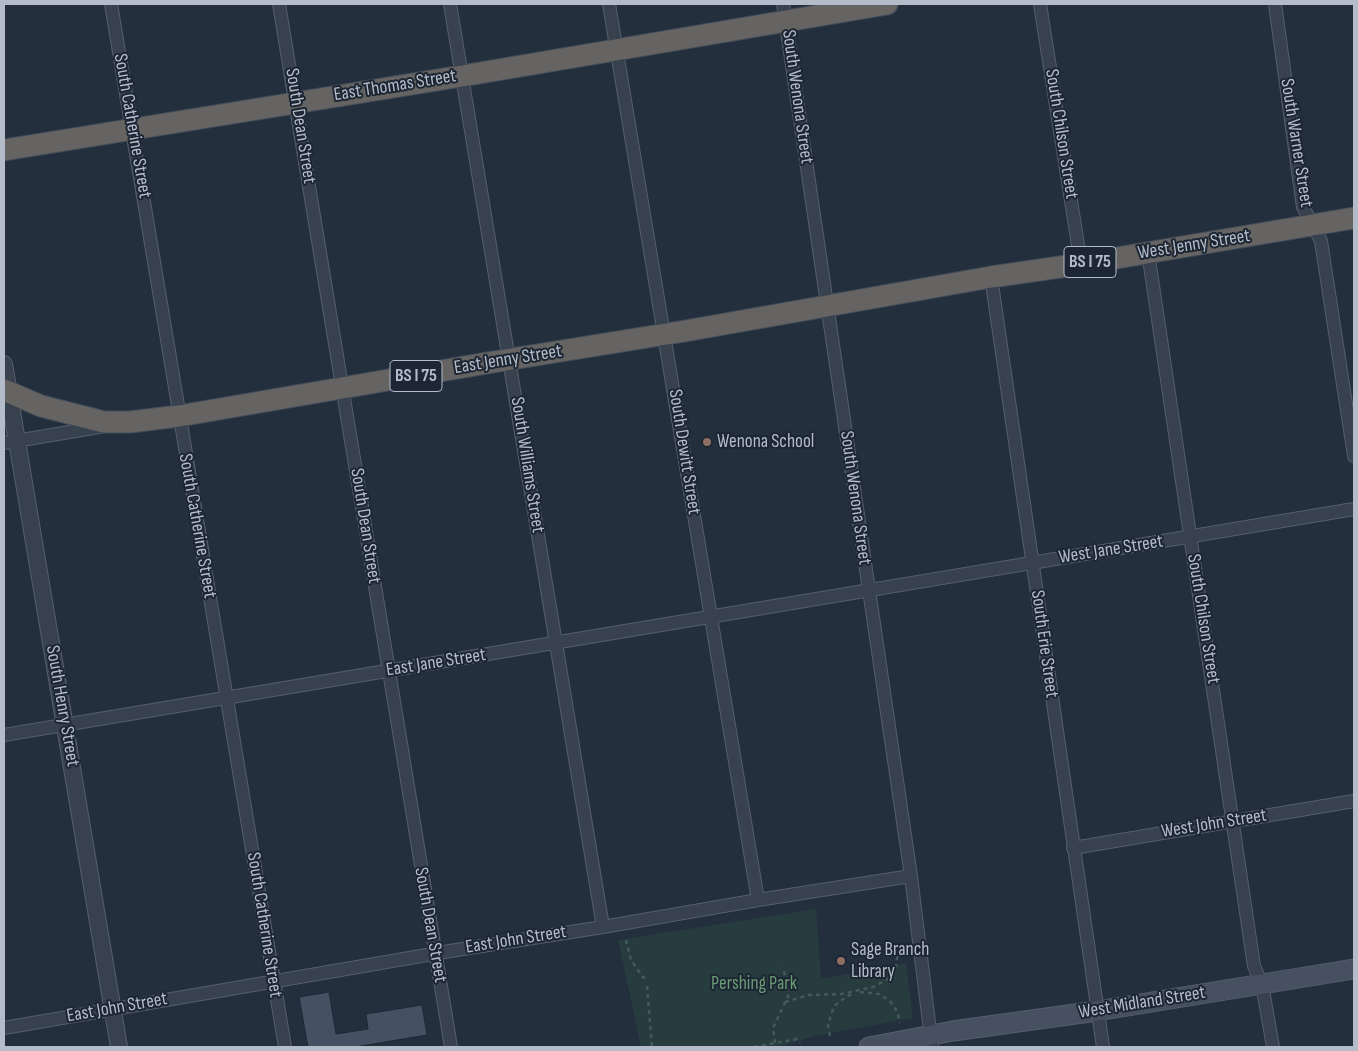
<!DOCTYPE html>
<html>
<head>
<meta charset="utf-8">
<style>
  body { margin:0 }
  #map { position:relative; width:1358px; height:1051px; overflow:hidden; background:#242f3e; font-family:"Sofia Sans Condensed",sans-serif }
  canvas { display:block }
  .frame { position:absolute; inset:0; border:5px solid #b4bcc9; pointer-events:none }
</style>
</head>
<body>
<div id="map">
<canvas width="1358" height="1051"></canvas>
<div class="frame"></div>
</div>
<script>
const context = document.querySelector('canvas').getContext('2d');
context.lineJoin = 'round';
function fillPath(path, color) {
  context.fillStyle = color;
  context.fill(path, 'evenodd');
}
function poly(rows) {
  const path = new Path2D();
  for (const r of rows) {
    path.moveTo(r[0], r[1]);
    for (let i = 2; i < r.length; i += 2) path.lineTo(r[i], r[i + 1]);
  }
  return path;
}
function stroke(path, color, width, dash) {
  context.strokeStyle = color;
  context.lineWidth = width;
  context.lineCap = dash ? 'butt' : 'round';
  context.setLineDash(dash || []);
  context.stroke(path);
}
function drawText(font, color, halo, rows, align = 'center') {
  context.font = font + ' "Sofia Sans Condensed",sans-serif';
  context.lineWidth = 4;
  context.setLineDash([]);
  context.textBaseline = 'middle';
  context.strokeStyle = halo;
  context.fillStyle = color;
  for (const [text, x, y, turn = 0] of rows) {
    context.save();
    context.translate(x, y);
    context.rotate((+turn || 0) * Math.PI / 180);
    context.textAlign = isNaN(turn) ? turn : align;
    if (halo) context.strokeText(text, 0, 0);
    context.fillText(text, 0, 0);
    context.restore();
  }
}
fillPath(poly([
  [816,909,821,979,906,963,913,1018,815,1036,779,1047,641,1047,618,940]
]), '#263c3f');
const building = poly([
  [329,992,336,1034,368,1029,366,1014,422,1005,427,1035,355,1047,308,1047,299,997,329,992]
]);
fillPath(building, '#455162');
stroke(building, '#1f2835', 1);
const minor = poly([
  [111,4,285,1047],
  [279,4,451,1047],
  [450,4,603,927],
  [609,4,758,900],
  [783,4,911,876,932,1047],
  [1040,4,1081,264],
  [1275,4,1303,207,1321,241,1354,456],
  [1148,252,1254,966,1262,984,1273,1047],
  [991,277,1103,1047],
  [4,443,105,426],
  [4,735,1354,509],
  [1073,848,1354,801],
  [4,1028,450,951,603,927,758,900,911,876]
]);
const tertiary = poly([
  [4,364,119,1047]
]);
const secondary = poly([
  [869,1047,953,1031,1097,1011,1354,969]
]);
const trunk = poly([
  [4,150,462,76,887,4],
  [4,390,41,406,104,422,130,422,179,416,487,363,685,331,991,277,1081,264,1354,218]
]);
stroke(minor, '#565f6c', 14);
stroke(tertiary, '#565f6c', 18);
stroke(secondary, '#565f6c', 21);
stroke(trunk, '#434c59', 23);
stroke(poly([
  [626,940,631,960,642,976,648,981],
  [647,986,652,1047],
  [860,992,879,994,890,1001,897,1011,900,1023],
  [785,1002,809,995,841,994,873,987,887,980,896,966,898,952,901,944],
  [830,1036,828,1025,834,1006,846,997,853,993],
  [775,1043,773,1028,789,994,783,967],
  [754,1047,797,1039,800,1043]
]), '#44595c', 2.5, [4, 4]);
stroke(minor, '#38414e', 12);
stroke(tertiary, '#38414e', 16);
stroke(secondary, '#465061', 19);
stroke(trunk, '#656462', 21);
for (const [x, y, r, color] of [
  [707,442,5,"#8d6e63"],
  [841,961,5,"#8d6e63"]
]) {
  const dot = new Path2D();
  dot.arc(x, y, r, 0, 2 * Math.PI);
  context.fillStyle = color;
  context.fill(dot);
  stroke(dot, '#1d2633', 2);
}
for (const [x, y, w] of [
  [1090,262,52],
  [416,376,52]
]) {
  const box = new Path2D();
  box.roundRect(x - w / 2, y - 15.5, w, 31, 4);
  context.fillStyle = '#1d2633';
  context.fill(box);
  stroke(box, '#b4bcc9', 1);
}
drawText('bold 18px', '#b4bcc9', null, [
  ["BS I 75",1090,262],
  ["BS I 75",416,376]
]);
drawText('19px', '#b4bcc9', '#1d2633', [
  ["East Thomas Street",395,86,-9],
  ["South Wenona Street",797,97,82],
  ["South Catherine Street",132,126,80],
  ["South Dean Street",300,126,81],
  ["South Chilson Street",1061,134,81],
  ["South Warner Street",1296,143,81],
  ["West Jenny Street",1194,245,-9],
  ["East Jenny Street",508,360,-9],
  ["South Dewitt Street",684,452,81],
  ["South Williams Street",527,465,81],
  ["South Wenona Street",855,498,82],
  ["South Catherine Street",197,526,80],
  ["South Dean Street",365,526,81],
  ["West Jane Street",1111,550,-9],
  ["South Chilson Street",1203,619,81],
  ["South Erie Street",1044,644,82],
  ["East Jane Street",436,663,-9],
  ["South Henry Street",62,706,80],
  ["West John Street",1214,824,-9],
  ["South Catherine Street",264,925,81],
  ["South Dean Street",430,925,80],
  ["East John Street",516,940,-9],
  ["West Midland Street",1142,1003,-9],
  ["East John Street",117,1008,-10]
]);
drawText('19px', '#b4bcc9', '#1d2633', [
  ["Wenona School",717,442],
  ["Sage Branch",851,950],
  ["Library",851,972]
], 'left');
drawText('19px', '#6b9a76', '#1d2633', [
  ["Pershing Park",754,984]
]);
</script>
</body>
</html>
